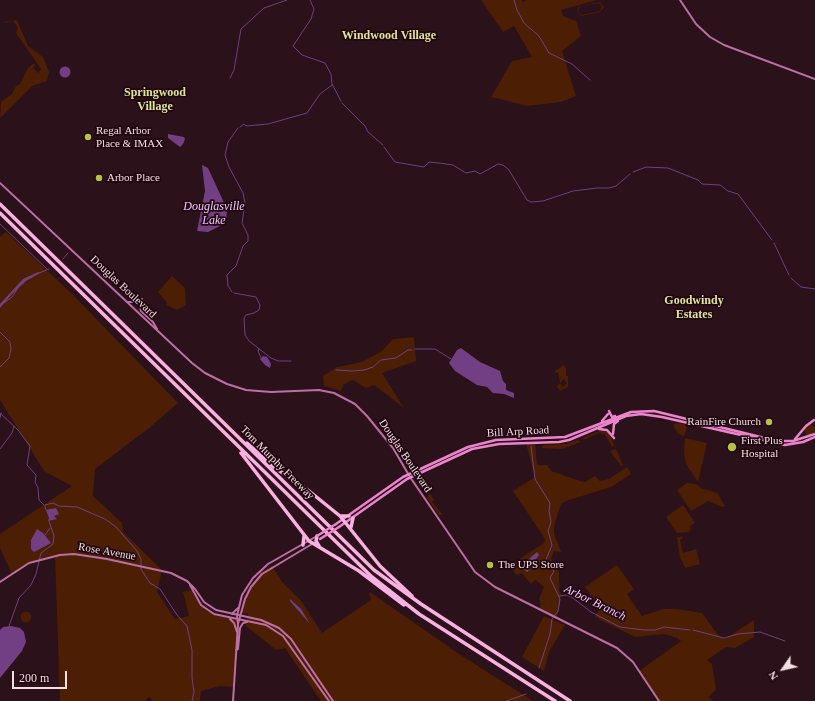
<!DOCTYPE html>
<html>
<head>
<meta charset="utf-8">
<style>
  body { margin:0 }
  #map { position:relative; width:815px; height:701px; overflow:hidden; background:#2b1119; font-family:Georgia,serif }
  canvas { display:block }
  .north { position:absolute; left:763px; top:649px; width:40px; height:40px; -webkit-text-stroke:3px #210810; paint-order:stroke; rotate:236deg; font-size:11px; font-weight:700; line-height:16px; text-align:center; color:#f2dee3 }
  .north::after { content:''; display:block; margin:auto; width:14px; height:18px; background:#f2dee3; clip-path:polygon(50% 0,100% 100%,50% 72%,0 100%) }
  .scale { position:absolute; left:12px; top:671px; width:55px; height:18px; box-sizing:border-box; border:2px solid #f2dee3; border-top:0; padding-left:5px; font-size:12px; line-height:14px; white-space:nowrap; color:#f2dee3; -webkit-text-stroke:3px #210810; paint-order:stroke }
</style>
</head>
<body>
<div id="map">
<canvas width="815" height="701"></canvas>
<div class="north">N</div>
<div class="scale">200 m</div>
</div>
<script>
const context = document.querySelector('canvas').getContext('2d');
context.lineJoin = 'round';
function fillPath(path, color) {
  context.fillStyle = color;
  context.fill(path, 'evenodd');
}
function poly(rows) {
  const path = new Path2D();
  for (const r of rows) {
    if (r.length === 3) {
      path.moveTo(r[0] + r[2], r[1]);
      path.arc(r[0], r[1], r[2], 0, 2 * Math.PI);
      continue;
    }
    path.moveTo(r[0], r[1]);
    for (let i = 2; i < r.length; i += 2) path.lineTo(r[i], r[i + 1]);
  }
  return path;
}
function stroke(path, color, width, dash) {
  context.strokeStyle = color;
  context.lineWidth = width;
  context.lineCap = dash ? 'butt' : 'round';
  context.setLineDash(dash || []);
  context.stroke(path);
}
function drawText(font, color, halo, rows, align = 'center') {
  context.font = font + ' Georgia,serif';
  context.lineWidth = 3.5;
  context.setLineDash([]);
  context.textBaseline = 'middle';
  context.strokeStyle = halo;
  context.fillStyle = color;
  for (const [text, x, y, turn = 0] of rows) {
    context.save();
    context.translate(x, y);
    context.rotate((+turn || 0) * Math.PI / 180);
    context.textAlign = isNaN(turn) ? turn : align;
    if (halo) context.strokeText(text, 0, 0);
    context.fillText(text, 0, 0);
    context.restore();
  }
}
fillPath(poly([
  [481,0,521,0,523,2,526,0,597,0,561,10,563,16,576,21,581,36,562,51,576,96,561,102,527,106,491,97,512,61,532,57,514,26,503,32],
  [599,2,604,7,600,12,582,16,577,12,579,6],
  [598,3,602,6,600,11,582,15,578,12,580,6],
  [17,20,28,46,43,57,49,72,47,81,32,86,0,118,1,102,12,94,16,86,20,84,28,68,34,63,35,65,33,68,38,73,41,69,16,33,18,28,13,21,4,23,4,22],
  [6,232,72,294,178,403,149,428,95,469,93,496,122,523,123,532,162,570,157,592,175,619,189,616,183,592,191,590,201,605,208,610,221,616,237,620,238,624,233,687,220,686,201,691,200,701,153,701,149,697,145,701,60,701,55,556,36,560,12,574,0,548,0,534,72,486,44,471,0,400,0,237],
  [172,276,185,288,186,305,177,310,166,305,167,303,158,292],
  [414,337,416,361,382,373,404,408,374,385,366,388,353,380,344,384,341,391,324,386,323,376,337,367,362,362,382,351,393,339],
  [564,365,566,369,566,376,568,376,568,387,560,391,557,386,560,383,563,387,567,383,564,380,565,378,560,383,558,372,555,373,555,371],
  [678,423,684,424,687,427,684,436,678,434,674,427,674,424],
  [810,430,5.5],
  [602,430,609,433,614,445,612,447,604,433,602,435,601,432,583,440,584,437],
  [685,438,707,443,698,482,686,464,684,453],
  [578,440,581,442,562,449,542,448,543,445,565,444],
  [526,443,535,443,537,465,547,465,551,471,580,481,585,482,595,476,600,481,609,479,627,467,631,474,611,487,566,501,561,504,554,526,554,533,561,552,554,551,551,559,559,572,559,591,561,593,559,611,556,618,539,609,541,604,539,599,544,587,541,584,535,580,531,584,522,573,516,575,510,565,544,543,545,539,513,491,535,477],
  [616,449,623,465,621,466,610,451],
  [687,483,696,484,701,488,717,493,725,506,722,507,708,501,691,511,677,490],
  [430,493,434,500,432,502,443,515,439,515,427,498],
  [683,505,695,523,690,526,691,529,688,532,677,533,666,517],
  [682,536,683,538,680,540,683,553,696,549,700,564,685,568,680,557,677,538],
  [617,565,634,589,627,594,642,616,663,609,677,609,702,613,718,635,725,639,754,620,754,637,735,648,726,647,707,660,712,664,716,690,708,697,713,701,658,701,639,671,681,641,677,638,665,634,635,637,595,617,600,608,585,587],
  [272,566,283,583,302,602,322,633,371,600,369,595,370,592,459,654,533,701,321,701,285,648,276,650,246,626,248,613,239,614,247,590,261,572],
  [26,617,5.5],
  [544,616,565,625,549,652,544,671,522,657]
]), '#4c1e03');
fillPath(poly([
  [65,72,5.5],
  [168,134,184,137,185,139,183,144,180,147,168,138],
  [202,165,208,168,227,209,226,223,208,232,197,231,205,191],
  [38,272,40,273,26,281,12,294,0,308,0,304,23,279],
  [461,348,480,362,500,371,503,381,506,384,506,390,514,393,514,398,504,394,493,393,487,387,477,385,455,371,449,363,457,350],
  [263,356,267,357,269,360,271,364,270,368,265,365,260,359],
  [56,508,59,514,54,516,57,519,48,521,49,518,46,510],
  [37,529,43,533,51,543,34,552,31,549,31,540],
  [537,552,539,555,536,559,535,566,527,572,523,568,523,564],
  [290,599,301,609,310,624,290,601],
  [11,626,20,628,24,632,26,642,22,651,0,678,0,630,3,627]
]), '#723f84');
stroke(poly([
  [310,0,314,9,311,19,293,46,302,55,325,63,331,74,332,84,341,101],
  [514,0,517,10,524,23,539,36,549,53,572,64,590,80],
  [230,78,234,70,241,29,264,8,287,0],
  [342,103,365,126,368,132,383,145],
  [240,127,244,124,246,126,268,124,307,113,320,94,332,85],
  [384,147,395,162,424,167,429,162,439,163,453,165,466,173,475,171,480,174,498,164,503,165,509,170,527,200,531,202,543,201,573,191,597,188,609,188,616,186,630,174],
  [633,172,646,167,668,168,698,180,702,184,720,185,728,191,738,194,772,240],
  [0,224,48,270],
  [774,243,789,275],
  [63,259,68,253],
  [39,273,49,269],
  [791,278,801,287,815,289],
  [232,292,228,286,227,275,236,266,243,246,248,241,248,235,242,223,245,203,243,193,229,167,225,155,228,142,238,128],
  [234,293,256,297,260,305,259,310,254,313,246,315,244,318,245,335,249,341,271,358,278,361,291,361],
  [4,303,12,297,18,288],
  [0,332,10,342,11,349,9,358,0,367],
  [259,349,258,351,261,358],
  [415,349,435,349,451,359],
  [336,370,352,371,364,370,373,367,381,360,396,358,408,350,412,350],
  [0,413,18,430,30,446,27,465,36,475,35,482,38,488,39,500,44,505],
  [0,418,1,413],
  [531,446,535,479,550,503,549,511,551,522,548,531,552,545,545,562,554,571,550,578,560,599,558,611,552,619,550,634,539,668],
  [0,449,12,433,14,426],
  [45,505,53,503,59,506,77,507,105,519,116,527,137,551,141,559,141,569,150,583,160,589,177,615,187,626,192,650,192,678,194,692,192,701],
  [45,506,46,510],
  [45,535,50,528],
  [559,596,567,595,573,598,591,612,620,627,644,630,655,630,664,627,690,630],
  [9,626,19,598,31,585,36,574,41,553,53,544,54,536,49,521],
  [693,630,724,638,738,634,760,632,785,641],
  [507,701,526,694]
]), '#723f84', 1);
stroke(poly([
  [680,0,696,24,710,37,724,45,815,79],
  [0,183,192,363,205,373,227,384,246,390,271,392,319,390,334,393,355,404,367,416,393,448,410,477,475,572,495,587,617,648,633,662,659,701],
  [128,302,137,302,142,299],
  [142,303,140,307,141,311,153,322,157,329],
  [0,582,29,563,60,555,74,554,107,559,171,573,187,581,195,589,204,602,216,610,261,620,279,628,291,639,333,701],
  [190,585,201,605,214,614,266,625,283,636,329,701],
  [232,614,238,608],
  [230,619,234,623,237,632],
  [238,624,237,616,242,595,253,578,268,564,317,536],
  [236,650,238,649,240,628,243,623,247,622],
  [233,701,238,624,245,599,251,587,262,574,312,544]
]), '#bd6ea5', 2);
stroke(poly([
  [609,411,612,417,615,416],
  [602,421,608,414],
  [599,429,607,430,614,438],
  [613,434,614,424,618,421],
  [795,439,806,426,814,420],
  [336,524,403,477,468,447,496,440,565,437,631,412,654,411,777,441,793,441,815,434],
  [339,527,407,479,472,449,499,444,559,442,569,440,626,416,641,414,662,417,785,445,803,442,815,437]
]), '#ec84cd', 2.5);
stroke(poly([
  [0,204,374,570,421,604,570,701],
  [0,213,372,577,419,614,555,701],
  [247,443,274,467,309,491,340,516,380,566,412,596],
  [241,453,309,541,359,571,404,605],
  [340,516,349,516],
  [351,527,353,518],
  [317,536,316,541,319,546],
  [303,545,304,536]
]), '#fbb0e2', 3.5);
stroke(poly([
  [317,536,336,524],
  [320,539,339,527]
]), '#ec84cd', 2.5);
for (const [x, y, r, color] of [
  [88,137,4,"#b8c147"],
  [99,178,4,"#b8c147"],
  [769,422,4,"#b8c147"],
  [732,447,5,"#b8c147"],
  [490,565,4,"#b8c147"]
]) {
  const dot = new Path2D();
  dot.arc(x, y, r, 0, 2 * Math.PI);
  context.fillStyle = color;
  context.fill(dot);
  stroke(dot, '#210810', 1.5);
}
drawText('11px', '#f2dee3', '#210810', [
  ["Regal Arbor",96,131],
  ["Place & IMAX",96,144],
  ["Arbor Place",107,178],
  ["RainFire Church",761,422,"right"],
  ["First Plus",741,441],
  ["Hospital",741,454],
  ["The UPS Store",498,565]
], 'left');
drawText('11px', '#f2dee3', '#210810', [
  ["Douglas Boulevard",123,287,43],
  ["Bill Arp Road",518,432,-3],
  ["Douglas Boulevard",405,456,56],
  ["Tom Murphy Freeway",277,463,45],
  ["Rose Avenue",107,552,10]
]);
drawText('bold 12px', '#dde597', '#210810', [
  ["Windwood Village",389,36],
  ["Springwood",155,93],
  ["Village",155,107],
  ["Goodwindy",694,301],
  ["Estates",694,315]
]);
drawText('italic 12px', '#f0c5ff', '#210810', [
  ["Douglasville",214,207],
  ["Lake",214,221],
  ["Arbor Branch",595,603,26]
]);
</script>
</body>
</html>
